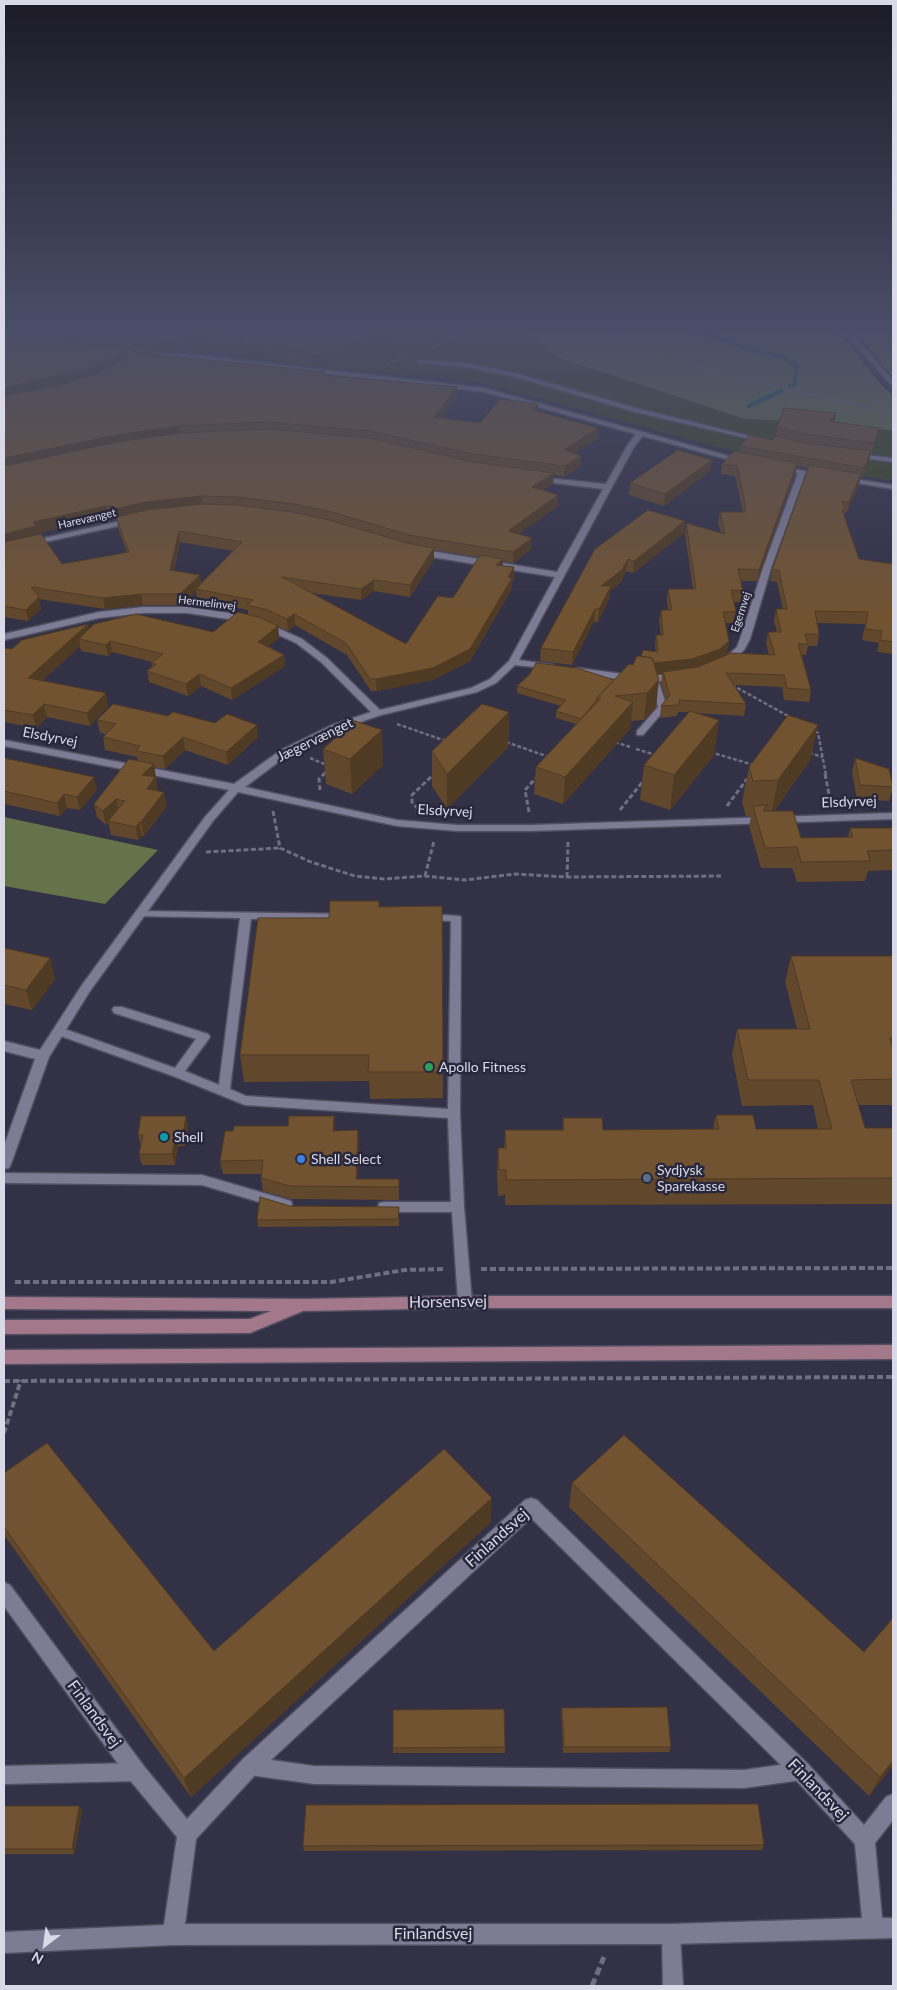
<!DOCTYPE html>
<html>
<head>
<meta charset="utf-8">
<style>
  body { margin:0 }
  #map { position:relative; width:897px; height:1990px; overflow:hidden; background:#333146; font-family:Lato,sans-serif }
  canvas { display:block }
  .frame { position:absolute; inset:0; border:5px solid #dad9e7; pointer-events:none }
  .north { position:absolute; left:20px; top:1920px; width:50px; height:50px; -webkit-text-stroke:4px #29273b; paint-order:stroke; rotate:210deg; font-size:14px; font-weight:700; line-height:20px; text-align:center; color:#dad9e7 }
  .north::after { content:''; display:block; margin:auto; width:18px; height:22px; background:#dad9e7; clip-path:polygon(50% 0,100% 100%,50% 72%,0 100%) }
</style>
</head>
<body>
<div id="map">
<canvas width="897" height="1990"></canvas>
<div class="frame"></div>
<div class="north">N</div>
</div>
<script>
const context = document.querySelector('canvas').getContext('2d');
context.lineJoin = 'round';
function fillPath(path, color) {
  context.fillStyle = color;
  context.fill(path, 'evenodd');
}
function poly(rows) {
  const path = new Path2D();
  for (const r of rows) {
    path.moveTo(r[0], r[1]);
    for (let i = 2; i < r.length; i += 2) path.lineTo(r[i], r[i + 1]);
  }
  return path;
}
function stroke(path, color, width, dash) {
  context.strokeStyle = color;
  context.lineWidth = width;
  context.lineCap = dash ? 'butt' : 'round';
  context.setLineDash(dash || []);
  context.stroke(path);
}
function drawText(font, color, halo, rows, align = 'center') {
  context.font = font + ' Lato,sans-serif';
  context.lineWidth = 5;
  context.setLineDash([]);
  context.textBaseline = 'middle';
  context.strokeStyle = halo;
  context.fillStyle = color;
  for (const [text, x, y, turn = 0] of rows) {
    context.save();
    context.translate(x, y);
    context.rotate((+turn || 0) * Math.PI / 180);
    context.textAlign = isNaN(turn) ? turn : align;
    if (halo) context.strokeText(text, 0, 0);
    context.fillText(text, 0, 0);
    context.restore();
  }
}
fillPath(poly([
  [4,332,526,332,554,356,837,422,893,431,893,481,790,464,722,448,471,380,329,368,180,348,4,342]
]), '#3a4523');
fillPath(poly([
  [526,332,836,332,845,340,883,387,893,395,893,431,837,422,745,419,554,356],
  [852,332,893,332,893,377,862,340],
  [4,817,158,850,105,904,4,886]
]), '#65734a');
stroke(poly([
  [694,332,715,336,737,346,783,357,797,366,794,385,790,386],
  [889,339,893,337],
  [749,406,781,391]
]), '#195761', 4.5);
const service = poly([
  [420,360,465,363,516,373,639,409,766,440,763,442,635,412,515,377,465,367,418,363,417,362,420,360],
  [855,454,893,458,893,462,853,457,853,455,855,454],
  [654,677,658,680,667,707,643,735,637,735,637,731,658,707,650,680,654,677],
  [139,911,348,914,349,916,344,919,251,919,230,1089,246,1096,448,1109,451,921,427,920,422,917,427,914,460,916,461,918,460,1114,464,1207,472,1302,470,1306,465,1308,460,1306,458,1302,452,1212,384,1212,379,1211,378,1207,379,1203,384,1202,451,1202,448,1118,245,1105,173,1076,55,1034,53,1031,55,1028,59,1027,175,1068,196,1039,114,1013,112,1010,114,1007,122,1007,208,1034,210,1037,208,1040,185,1071,219,1085,240,918,135,916,134,914,139,911],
  [4,1173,202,1175,291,1201,292,1205,291,1209,286,1210,202,1185,4,1183,4,1173],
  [250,1757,314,1766,744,1770,801,1762,807,1765,810,1771,807,1777,801,1780,744,1788,314,1784,250,1775,244,1772,241,1766,244,1760,250,1757],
  [136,1763,142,1766,145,1772,142,1778,136,1781,4,1784,4,1766,136,1763],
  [671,1925,678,1927,680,1934,683,1986,663,1986,662,1934,664,1927,671,1925]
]);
const minor = poly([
  [840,332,848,332,858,341,893,380,893,386,891,385,854,343,840,332],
  [638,431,645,433,634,447,612,487,519,660,554,665,554,669,515,665,496,683,477,692,381,715,340,729,289,754,245,787,397,820,457,825,531,825,893,813,893,819,531,831,457,831,397,826,238,792,213,821,90,991,49,1057,11,1164,9,1168,4,1169,4,1146,35,1059,4,1051,4,1041,40,1050,82,985,205,817,229,790,4,746,4,740,234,784,281,750,332,725,371,712,321,662,296,643,263,628,228,619,187,613,143,613,99,618,4,640,4,634,99,612,143,607,187,607,229,613,269,624,302,639,327,658,380,710,471,688,490,679,509,661,555,577,419,555,415,552,419,549,557,572,603,489,538,481,534,479,538,477,606,484,627,446,638,431],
  [799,470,806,472,771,568,750,639,744,650,726,666,720,666,720,662,737,647,740,639,763,568,799,470],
  [134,518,138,520,137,522,4,551,4,547,134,518],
  [578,668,630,675,678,675,683,678,678,681,630,681,575,673,575,669,578,668],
  [531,1498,537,1500,808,1764,864,1825,886,1797,893,1794,893,1820,875,1843,882,1918,893,1918,893,1938,671,1944,173,1945,4,1953,4,1932,164,1925,177,1837,129,1779,4,1606,4,1582,10,1585,143,1765,187,1819,243,1759,525,1500,531,1498],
  [531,1518,794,1778,855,1844,862,1918,671,1924,185,1924,196,1839,257,1773,531,1518]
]);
const tertiary = poly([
  [112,349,204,356,484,388,747,461,740,463,484,392,204,360,110,352,109,351,112,349],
  [777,466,822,474,826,476,822,478,780,470,776,468,777,466],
  [841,477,893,485,893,489,844,481,841,481,841,477]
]);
const secondary = poly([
  [465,1296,893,1296,893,1308,465,1308,303,1311,250,1333,4,1334,4,1320,250,1319,271,1311,4,1309,4,1297,304,1299,465,1296],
  [893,1345,893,1359,4,1364,4,1350,893,1345]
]);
stroke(service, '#504e60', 3);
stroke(minor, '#504e60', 3);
stroke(tertiary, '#504e60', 3);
stroke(secondary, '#504e60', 3);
stroke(poly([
  [615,332,714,371,893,414],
  [871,332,879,336,893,356],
  [237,346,253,341],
  [432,347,469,332],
  [388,364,407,356]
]), '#706e80', 2, [3, 1]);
stroke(poly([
  [732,685,790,717],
  [397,724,446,741],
  [815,731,818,733,826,775],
  [506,742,549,757],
  [615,742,630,747],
  [636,749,656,755],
  [710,752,754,765],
  [809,753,823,757],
  [310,758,327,765],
  [323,775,326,772],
  [433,775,435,773]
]), '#706e80', 2.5, [4, 2]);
stroke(poly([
  [825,774,831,804],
  [320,790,319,779,324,774],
  [727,806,747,779],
  [418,809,412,802,412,795,434,774],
  [620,810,644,780],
  [273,811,280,848,311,862,355,876,384,879,425,876,465,880,515,874,567,877,721,876],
  [529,812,525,790,536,778],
  [206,852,280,848],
  [425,876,434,841],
  [567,877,568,842]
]), '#706e80', 3, [5, 2.5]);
stroke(poly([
  [481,1269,893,1268],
  [15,1282,331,1282,405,1270,445,1269],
  [4,1381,893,1377],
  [4,1433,21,1380]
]), '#706e80', 4, [6, 3]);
stroke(poly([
  [592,1986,604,1957]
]), '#706e80', 5, [8, 4]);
fillPath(service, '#7e7c95');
fillPath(minor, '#7e7c95');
fillPath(tertiary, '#7e7c95');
fillPath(secondary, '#a3788b');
fillPath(poly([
  [4,332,221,332,170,352,153,350,153,354,325,372,325,375,457,398,441,418,480,423,538,412,598,428,597,439,574,454,581,456,581,466,564,477,554,475,553,484,543,490,558,495,558,506,518,534,531,549,513,563,503,561,503,566,514,567,514,579,512,582,511,590,470,661,433,680,377,691,371,691,347,655,295,625,288,631,278,626,279,638,268,646,284,655,285,666,232,700,201,686,188,696,149,682,147,671,152,667,151,663,152,662,112,652,108,656,81,651,80,646,42,681,108,706,90,726,47,717,36,728,4,722,4,648,12,649,89,629,213,632,248,615,248,610,197,600,196,592,181,605,143,605,105,609,39,599,41,609,28,621,4,617],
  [127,348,136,348,128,356],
  [108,517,114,517,116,520,117,520,118,528,127,553,62,564,38,534,38,533],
  [180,542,233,551,201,583,174,571],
  [434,550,479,557,453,598,406,644,311,593,361,600,374,591,410,597,434,559],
  [224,332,406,332,314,366],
  [440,332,460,332,452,336],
  [834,422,877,439,872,453,870,453,869,461,862,478,860,477,859,485,847,512,845,512,844,516,859,559,893,564,893,654,877,652,879,643,862,640,865,624,817,623,819,634,817,646,808,646,806,655,802,655,811,690,809,702,784,700,782,687,734,685,746,704,744,716,694,713,719,720,714,755,670,810,640,800,644,765,689,712,678,712,677,716,660,718,661,706,666,699,661,684,662,674,657,675,656,707,644,720,631,721,630,729,563,804,534,794,536,767,576,724,556,718,556,711,561,706,517,693,517,686,614,680,633,665,641,656,656,652,655,647,656,635,661,635,659,621,661,610,668,610,667,600,668,589,693,589,685,534,686,523,721,533,718,522,720,512,743,512,735,476,721,474,722,464,739,452,740,446,773,440,776,436,777,427],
  [797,466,808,468,772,570,770,581,777,582,783,609,776,609,774,621,777,632,768,632,766,643,769,655,722,657,727,653,729,641,725,623,734,623,736,612,733,602,741,602,743,591,741,581,757,581,795,474],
  [712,460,710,471,664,506,629,495,630,483],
  [685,521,684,533,633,573,626,571,621,582,610,591,609,599,598,622,594,622,572,665,540,661,541,648,595,549],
  [509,712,508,747,447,809,432,786,432,751],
  [97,720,258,737,228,765,185,750,165,769,154,767,158,791,167,806,144,836,142,836,138,840,111,835,108,822,106,825,97,817,94,804,138,761,137,757,105,750,103,737,106,734,100,733],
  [323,749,383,765,352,794,326,784],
  [4,758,97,790,80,810,67,808,60,816,4,804],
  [855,758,893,787,889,801,857,799,852,772],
  [811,759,774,811,801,838,848,837,850,828,893,828,893,870,868,871,865,881,797,882,792,868,761,868,749,826,751,816,746,816,742,802,749,767],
  [442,906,443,1098,370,1099,369,1081,244,1082,240,1055,329,918,379,907],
  [4,948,50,958,55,979,32,1010,4,1004],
  [791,956,893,956,893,1105,858,1105,865,1128,893,1128,893,1204,505,1205,505,1195,498,1196,497,1174,498,1148,504,1148,505,1130,562,1130,563,1118,603,1130,713,1129,716,1115,756,1129,818,1129,813,1105,742,1106,732,1055,737,1029,797,1029,785,982],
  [186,1116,188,1127,185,1146,178,1146,175,1165,142,1165,139,1154,141,1146,138,1135],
  [358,1130,359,1144,357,1179,399,1179,399,1200,291,1199,263,1191,261,1178,262,1174,223,1174,220,1161,335,1131],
  [399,1207,399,1226,258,1227,257,1220],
  [4,1473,214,1651,491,1522,191,1797,4,1535],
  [572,1483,864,1652,893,1618,893,1765,869,1796,569,1507],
  [562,1708,671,1747,669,1752,563,1753,561,1713],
  [505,1747,505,1753,393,1753,393,1748],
  [4,1806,79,1806,82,1811,74,1854,4,1854],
  [764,1845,762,1850,304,1851,303,1846]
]), '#61472b');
fillPath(poly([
  [194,332,221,332,170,352,169,342],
  [380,332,406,332,314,366,313,356],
  [452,332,460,332,452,336],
  [127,346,128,356,121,363,92,378,4,399,4,388],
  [152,348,154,358,140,353],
  [457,387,457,398,434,427,434,417],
  [538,404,538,414,533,410],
  [836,413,834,424,829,421],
  [178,426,180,436,4,470,4,458,117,435],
  [598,428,597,439,563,461,564,450],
  [879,428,877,439,872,453,874,443],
  [871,451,869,461,862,478,864,468],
  [581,456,581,466,564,477,565,466],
  [712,460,710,471,664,506,665,494],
  [797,463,795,474,757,581,759,570],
  [554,473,553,484,531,498,532,487],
  [861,474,859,485,847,512,849,502],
  [558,495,558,506,507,542,508,531],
  [201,496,203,507,116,517,117,520,116,520,114,509,146,502],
  [106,506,108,517,38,533,39,537,4,546,4,534,33,522],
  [685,521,684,533,633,573,634,561],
  [179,531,180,542,171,581,170,570],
  [532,538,531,549,513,563,513,552],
  [434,548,434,559,410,597,410,585],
  [503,559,503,570,496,565],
  [628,559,626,571,621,582,610,591,609,599,598,622,601,586],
  [514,567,514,579,512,582,511,590,470,661,433,680,377,691,376,679,508,577],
  [200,575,202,587,196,589,196,592,181,605,180,594],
  [374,580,374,591,361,600,361,589],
  [141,594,143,605,105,609,103,598],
  [39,597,41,609,28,621,26,610],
  [595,609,594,622,572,665,573,652],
  [294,614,295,625,288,631,287,619],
  [88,624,91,637,79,639,80,646,31,691,28,678],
  [278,626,279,638,260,653,258,642],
  [110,641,112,652,108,656,106,645],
  [729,641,727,653,718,660,691,670,663,672,662,674,654,675,655,663],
  [284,655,285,666,232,700,231,688],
  [199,674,201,686,188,696,186,684],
  [659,680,656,707,644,720,647,693],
  [106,693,108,706,90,726,87,713],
  [633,702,630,729,563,804,565,777],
  [44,704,47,717,36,728,33,715],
  [509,712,508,747,447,809,447,774],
  [719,720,714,755,670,810,674,775],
  [257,725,258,737,228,765,226,752],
  [818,725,811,759,771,815,778,780],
  [382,730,383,765,352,794,350,759],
  [183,737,185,750,165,769,163,756],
  [154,764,158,791,147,789,142,775],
  [94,777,97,790,80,810,77,797],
  [164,792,167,806,144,836,141,822],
  [64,794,67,808,60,816,57,803],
  [116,799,119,813,108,821,108,822,106,825,103,811],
  [139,822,142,836,138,840,136,827],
  [50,958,55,979,32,1010,26,990],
  [186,1116,188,1127,185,1146,183,1135],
  [334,1116,335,1129,335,1144,333,1131],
  [358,1130,359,1144,357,1186,356,1179],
  [176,1135,178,1146,175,1165,172,1154],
  [492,1498,491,1522,191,1797,184,1778],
  [893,1761,893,1765,869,1796,880,1777],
  [79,1806,82,1811,74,1854,72,1849]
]), '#4f3a23');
const building = poly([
  [4,332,194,332,169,342,136,338,4,333,4,332],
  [249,332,380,332,313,356,249,332],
  [4,341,127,346,119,354,91,368,4,388,4,341],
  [137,346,152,348,140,353,325,372,323,375,457,387,434,417,480,423,500,399,538,404,533,410,598,428,564,450,581,456,565,466,473,454,370,431,268,422,178,426,117,435,4,458,4,396,65,384,96,374,125,359,137,346],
  [784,408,836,413,829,421,879,428,874,443,806,434,777,427,784,408],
  [268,429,369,438,473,462,554,473,532,487,558,495,508,531,532,538,513,552,409,535,332,512,294,504,237,497,201,496,146,502,114,509,113,506,106,506,33,522,36,526,4,534,4,466,118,442,179,433,268,429],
  [750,435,773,440,775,436,805,443,871,451,864,468,740,446,750,435],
  [678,450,712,460,665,494,630,483,678,450],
  [734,451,797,463,759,570,738,569,743,591,731,590,736,612,723,612,729,641,720,649,692,659,654,663,652,658,641,656,643,650,658,652,656,635,663,635,661,610,672,610,668,589,696,589,686,523,725,534,720,512,745,512,744,508,746,508,737,466,722,464,734,451],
  [809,465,861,474,849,502,842,501,845,510,842,510,859,559,893,564,893,642,880,640,882,631,865,629,868,612,815,611,819,634,805,634,808,644,798,644,811,690,787,688,784,675,726,673,746,704,679,700,679,705,661,706,670,695,663,672,698,667,731,653,775,655,768,632,781,632,776,609,787,609,779,570,772,570,809,465],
  [202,504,237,505,293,512,329,520,407,543,434,548,410,585,374,580,361,589,282,577,406,644,438,596,453,598,480,555,503,559,496,565,514,567,508,577,512,578,470,649,433,668,376,679,370,679,346,643,294,614,287,619,268,610,247,605,253,600,196,589,242,542,179,531,170,570,200,575,180,594,141,594,103,598,31,587,39,597,26,610,4,606,4,542,41,534,62,564,129,552,116,517,147,510,202,504],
  [648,510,685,521,634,561,628,559,622,570,601,586,611,586,599,609,595,609,573,652,541,648,595,549,648,510],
  [238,612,261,618,278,626,258,642,284,655,231,688,199,674,186,684,147,671,156,664,151,663,163,654,110,641,106,645,79,639,94,624,136,614,213,632,238,612],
  [88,624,28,678,106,693,87,713,44,704,33,715,4,710,4,648,12,649,22,640,88,624],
  [637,656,652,658,659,680,647,693,615,696,633,702,565,777,536,767,601,698,597,698,629,664,633,665,637,656],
  [536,663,577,668,614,680,597,698,596,701,581,719,556,711,566,700,517,686,530,674,536,663],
  [113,704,168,716,173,712,215,723,227,714,257,725,226,752,183,737,163,756,136,751,140,746,103,737,116,724,97,720,113,704],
  [482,704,509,712,447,774,432,751,482,704],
  [690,711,719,720,674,775,644,765,690,711],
  [788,715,818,725,778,780,753,781,749,767,788,715],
  [355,721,382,730,350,759,323,749,355,721],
  [4,758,94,777,77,797,64,794,57,803,4,791,4,758],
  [855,758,889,769,893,787,860,785,855,758],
  [129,759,154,764,142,775,155,777,147,789,164,792,141,822,139,822,136,827,108,821,125,801,116,799,103,811,94,804,129,759],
  [767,805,763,811,793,811,801,838,853,837,850,828,893,828,893,850,867,851,870,861,801,862,797,847,765,848,753,806,767,805],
  [330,901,379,901,379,907,442,906,443,1072,368,1072,369,1055,240,1055,258,918,329,918,330,901],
  [4,948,50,958,26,990,4,985,4,948],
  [791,956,893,956,893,1038,890,1038,893,1048,893,1079,851,1080,865,1128,893,1128,893,1178,506,1180,506,1170,499,1170,498,1148,506,1148,505,1130,564,1130,563,1118,602,1118,603,1130,719,1129,716,1115,753,1115,756,1129,832,1129,819,1080,748,1080,737,1029,810,1029,791,956],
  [141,1116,186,1116,183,1135,176,1135,172,1154,139,1154,143,1135,138,1135,141,1116],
  [289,1116,334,1116,333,1131,358,1130,356,1179,399,1179,399,1187,290,1186,261,1178,263,1160,220,1161,225,1131,233,1131,234,1126,288,1126,289,1116],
  [260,1197,290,1206,399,1207,398,1219,257,1220,260,1197],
  [624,1435,864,1652,893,1618,893,1761,880,1777,572,1483,624,1435],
  [47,1443,214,1651,444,1449,492,1498,184,1778,4,1527,4,1473,47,1443],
  [667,1707,671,1747,564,1747,562,1708,667,1707],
  [504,1709,505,1747,393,1748,393,1710,504,1709],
  [758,1804,764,1845,303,1846,306,1805,758,1804],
  [4,1806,79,1806,72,1849,4,1849,4,1806]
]);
fillPath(building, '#715332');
stroke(building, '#4f3a23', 1);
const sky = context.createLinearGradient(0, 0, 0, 611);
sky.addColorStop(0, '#1c1b26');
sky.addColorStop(0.54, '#4a4e68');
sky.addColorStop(1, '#4a4e6800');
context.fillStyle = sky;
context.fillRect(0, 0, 897, 611);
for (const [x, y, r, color] of [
  [429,1067,5,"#2e9e5b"],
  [164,1137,5,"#0f9aa8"],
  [301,1159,5,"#3f7fe0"],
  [647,1178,5,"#5c6f8a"]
]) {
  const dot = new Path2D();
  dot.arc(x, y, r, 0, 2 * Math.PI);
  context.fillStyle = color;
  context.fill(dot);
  stroke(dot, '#29273b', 2);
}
drawText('11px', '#dad9e7', '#29273b', [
  ["Harevænget",87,519,-13],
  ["Hermelinvej",207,603,7],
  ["Egernvej",741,612,-72]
]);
drawText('14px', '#dad9e7', '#29273b', [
  ["Elsdyrvej",50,737,11],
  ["Jægervænget",315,740,-26],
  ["Elsdyrvej",849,802,-2],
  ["Elsdyrvej",445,811,3]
]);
drawText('14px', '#dad9e7', '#29273b', [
  ["Apollo Fitness",439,1067],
  ["Shell",174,1137],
  ["Shell Select",311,1159],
  ["Sydjysk",657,1170],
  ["Sparekasse",657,1186]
], 'left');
drawText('16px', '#dad9e7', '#29273b', [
  ["Horsensvej",448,1302,-1],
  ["Finlandsvej",497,1538,-42],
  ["Finlandsvej",94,1714,54],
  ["Finlandsvej",818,1790,46],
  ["Finlandsvej",433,1934]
]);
</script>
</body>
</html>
